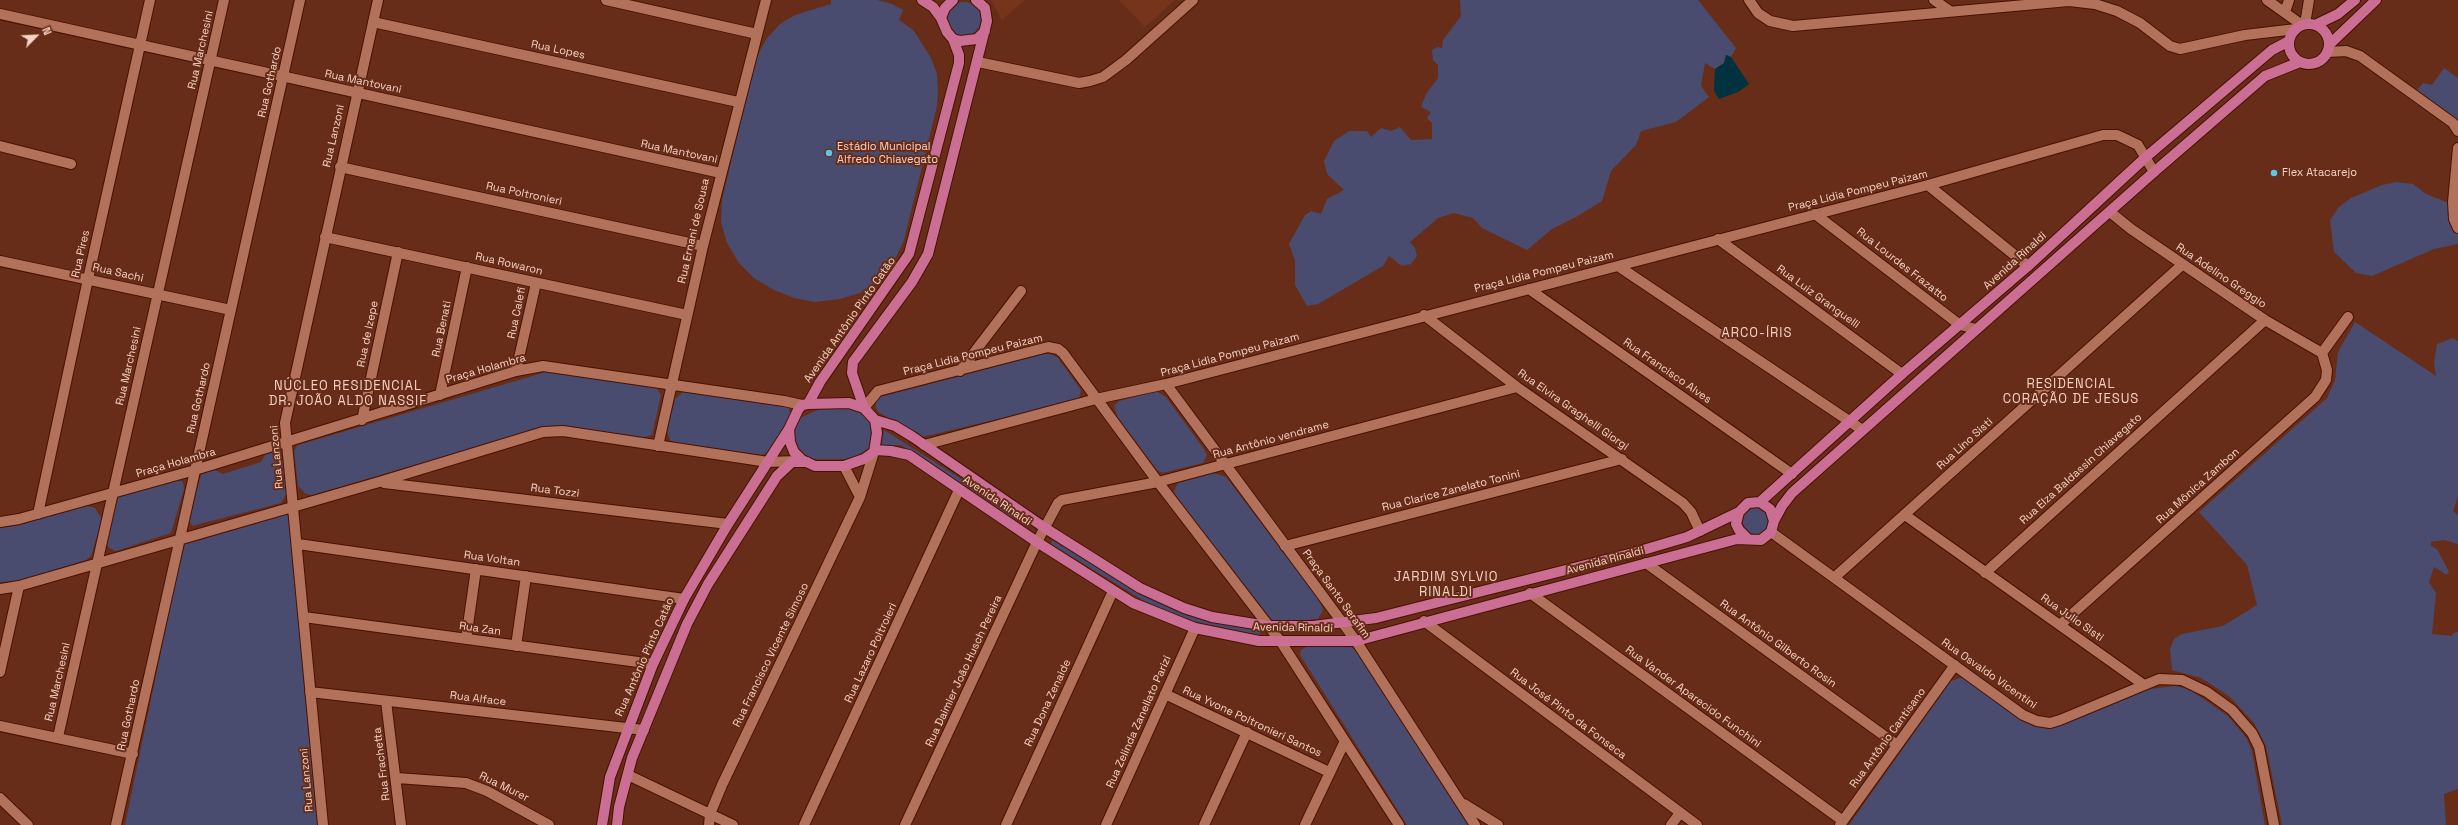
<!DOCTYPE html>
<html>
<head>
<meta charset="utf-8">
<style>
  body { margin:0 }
  #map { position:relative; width:2458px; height:825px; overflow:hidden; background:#672d18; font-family:"Space Grotesk",sans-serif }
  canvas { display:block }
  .north { position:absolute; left:16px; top:16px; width:40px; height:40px; -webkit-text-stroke:3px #672d18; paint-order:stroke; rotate:66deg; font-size:11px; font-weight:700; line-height:16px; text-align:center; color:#f6d1c4 }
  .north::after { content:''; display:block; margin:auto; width:14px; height:18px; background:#f6d1c4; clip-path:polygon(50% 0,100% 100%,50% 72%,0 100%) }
</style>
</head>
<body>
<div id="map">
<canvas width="2458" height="825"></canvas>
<div class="north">N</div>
</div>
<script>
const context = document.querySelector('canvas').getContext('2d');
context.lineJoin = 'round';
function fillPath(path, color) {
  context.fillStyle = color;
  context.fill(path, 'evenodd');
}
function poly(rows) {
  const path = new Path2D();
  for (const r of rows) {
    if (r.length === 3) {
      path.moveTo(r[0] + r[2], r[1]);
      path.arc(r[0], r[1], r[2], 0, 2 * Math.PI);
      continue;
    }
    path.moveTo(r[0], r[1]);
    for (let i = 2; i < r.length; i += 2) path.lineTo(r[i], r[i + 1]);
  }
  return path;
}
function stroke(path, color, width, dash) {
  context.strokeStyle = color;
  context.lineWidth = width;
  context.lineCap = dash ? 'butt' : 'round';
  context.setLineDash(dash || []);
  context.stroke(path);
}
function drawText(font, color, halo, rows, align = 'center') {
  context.font = font + ' "Space Grotesk",sans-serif';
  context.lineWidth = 4;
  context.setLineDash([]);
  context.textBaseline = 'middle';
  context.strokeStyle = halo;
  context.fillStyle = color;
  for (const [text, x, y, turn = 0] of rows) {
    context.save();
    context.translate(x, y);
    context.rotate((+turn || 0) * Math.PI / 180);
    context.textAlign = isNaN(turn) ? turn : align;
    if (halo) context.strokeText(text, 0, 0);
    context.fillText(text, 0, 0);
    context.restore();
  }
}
fillPath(poly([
  [991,0,1025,0,1002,20],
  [1119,0,1175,0,1145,27]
]), '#76341c');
fillPath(poly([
  [831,0,877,0,892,4,903,10,899,20,914,31,931,58,937,74,938,91,937,106,904,240,890,270,878,281,860,293,840,299,815,302,794,298,774,290,754,278,739,263,727,243,721,222,722,200,756,58,767,38,780,24,795,15,831,4],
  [1460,0,1698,0,1736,48,1731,57,1726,55,1724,63,1715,69,1705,63,1701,86,1709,97,1676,122,1641,131,1636,145,1611,171,1602,201,1576,217,1552,229,1527,250,1482,228,1473,218,1454,213,1438,218,1410,242,1415,248,1417,256,1411,264,1402,266,1389,256,1383,266,1318,304,1307,306,1295,285,1295,261,1289,244,1305,215,1311,211,1321,214,1327,199,1344,190,1327,174,1324,161,1334,141,1349,131,1367,131,1371,137,1381,128,1391,131,1400,127,1411,140,1432,139,1432,123,1427,118,1431,112,1421,107,1426,94,1438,78,1438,65,1433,60,1432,50,1437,47,1442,48,1443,40,1461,16],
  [964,19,17],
  [2444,68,2458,78,2458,120,2417,90,2423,83,2432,85],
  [2396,182,2413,184,2426,194,2456,206,2458,211,2458,244,2434,249,2372,276,2356,273,2334,252,2330,220,2339,207,2351,198,2382,185],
  [2355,322,2436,376,2434,363,2437,344,2453,338,2458,341,2458,497,2453,511,2458,515,2458,544,2444,540,2431,542,2431,546,2437,549,2449,572,2447,575,2434,567,2429,582,2436,593,2432,634,2452,636,2453,633,2458,632,2458,789,2444,794,2446,825,2282,825,2266,746,2254,723,2230,697,2215,687,2201,678,2172,670,2170,649,2174,639,2182,634,2223,626,2257,605,2247,565,2199,512,2327,398,2335,380,2338,352],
  [1044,354,1050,354,1057,357,1081,390,1079,398,1074,401,922,437,878,412,876,407,876,398],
  [546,372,656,387,661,395,652,435,642,438,565,426,547,426,312,495,306,494,298,486,294,451,298,445],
  [684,391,785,405,789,408,791,417,769,451,762,455,675,443,670,440,667,431,675,399],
  [1156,391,1166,397,1204,449,1207,455,1203,463,1162,473,1157,470,1118,418,1114,406,1119,401],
  [820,409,853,409,863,413,870,419,873,439,869,447,861,455,851,459,810,459,800,454,795,446,795,428,800,418],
  [884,430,1015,513,1016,517,1013,519,901,445,881,445],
  [275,451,279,452,282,456,287,493,281,503,192,526,189,518,201,475,203,472,213,469,223,474,261,462,266,453],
  [1213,473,1226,477,1318,598,1323,610,1318,619,1277,622,1266,616,1175,495,1174,491,1178,483],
  [179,480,183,482,184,489,171,533,116,551,109,548,106,543,117,497],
  [83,505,95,508,102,519,91,556,86,560,21,580,0,582,0,528,20,525],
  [1756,521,13],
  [291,513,318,825,125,825,183,545],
  [1052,540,1126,585,1162,604,1182,612,1253,628,1260,632,1260,636,1196,622,1151,605,1051,544],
  [1348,645,1358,652,1468,825,1407,825,1300,655,1301,650,1306,647],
  [1963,677,2025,722,2038,727,2051,728,2063,724,2150,689,2175,686,2189,689,2228,716,2247,739,2252,752,2265,825,1849,825,1951,681]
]), '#494c6e');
fillPath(poly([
  [1726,55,1731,57,1749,84,1738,92,1719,99,1714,91,1715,69,1724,63]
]), '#00323f');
const minor = poly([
  [606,0,757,34],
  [1749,0,1758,13,1770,21,1793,26,2069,1,2095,4,2117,11,2140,23,2170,46,2180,49,2245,35,2296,29],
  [1934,0,1950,11],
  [2267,0,2302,25],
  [2285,12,2289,0],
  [0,14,721,173],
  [373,22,738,102],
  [2305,24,2309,0],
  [2327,52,2346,51,2360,56,2453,123,2458,131],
  [978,62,1079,83,1090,81,1103,77,1126,60,1193,0],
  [0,146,71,164],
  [2458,148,2453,202,2454,219,2458,228],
  [340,167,703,246],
  [1928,185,2028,266],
  [2110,212,2131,229,2265,320,2322,353],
  [1815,214,1960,325,1976,329],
  [325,237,687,315],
  [1718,239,1902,374],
  [0,261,231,310],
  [1618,266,1861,429],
  [1529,289,1792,474],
  [1424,315,1517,387,1683,503,1691,512,1700,531],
  [2322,353,2348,317],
  [516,371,536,283],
  [960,371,1021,291],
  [1166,384,1356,641,1475,825],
  [440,395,467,267],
  [864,408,878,391,1048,347,1058,349,1063,353,1158,482,1281,642,1399,825],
  [362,420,398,252],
  [924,445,1096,399,1166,384,1928,185,2103,135,2117,135,2138,145,2154,172],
  [658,446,703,246,766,0],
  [844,466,860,497],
  [384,483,728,524],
  [38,514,88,279,150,0],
  [1905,515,2144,685],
  [0,522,19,519,195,470,516,371,543,366,784,401,802,405],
  [1771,532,2023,715,2037,721,2050,723,2060,720,2159,679,2182,680,2207,692,2232,710,2252,733,2259,747,2274,825],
  [298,544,684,599],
  [1285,546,1622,459],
  [1646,563,1897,745],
  [1985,573,2265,320],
  [1835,577,2183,264],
  [0,589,19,586,379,482,543,432,563,431,768,462,796,461],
  [1530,593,1843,821],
  [304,617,653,664],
  [1424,621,1697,825],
  [2060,625,2315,397,2326,380,2327,370,2322,353],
  [466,639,476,569],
  [516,646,526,576],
  [0,672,19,586],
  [310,692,644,730],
  [1165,694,1329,772],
  [386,701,401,825],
  [0,726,133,754],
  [58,737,224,0],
  [628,775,733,825],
  [397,778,466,783,487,791,549,825],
  [0,798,28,825],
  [1464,804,1498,825],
  [116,825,300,0],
  [323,825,285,423,378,0],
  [709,825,710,814,722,785,860,497,874,452],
  [804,825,959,490],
  [905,825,1037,542,1058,503,1062,500,1158,482,1517,387],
  [1006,825,1113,591],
  [1106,825,1195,628],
  [1204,825,1247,732],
  [1305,825,1345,741],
  [1671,825,1680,813],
  [1840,825,1955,665]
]);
const major = poly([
  [922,0,933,7,941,18],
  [953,0,945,8,941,18,947,32,953,39,960,41,977,39,985,31],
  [2309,44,20],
  [2315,25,2338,14,2355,0],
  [2329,45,2376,0],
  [849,403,864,408,875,420,877,433,874,452,864,459,844,466,815,466,802,460,794,452,790,442,789,429,798,410,802,405,808,404,849,403],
  [808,404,820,382,909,254,959,63,959,55,953,39],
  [864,408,852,373,853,362,912,282,928,254,987,21,985,8,976,0],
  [875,420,895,426,913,437,1045,528,1140,588,1184,608,1212,617,1267,626,1313,626,1376,618,1633,553,1687,537,1739,512],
  [875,450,891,451,909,455,1037,542,1133,603,1195,628,1259,641,1356,641,1737,539,1761,540,1771,532,1774,521,1770,509,1760,502,1748,503,1739,512,1736,524,1739,530,1748,539],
  [1760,502,1902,374,2028,266,2146,157,2272,50,2289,41],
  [1774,521,1782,506,1792,493,2154,172,2265,76,2300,62],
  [602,825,610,777,653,664,684,599,728,524,789,429],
  [617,825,619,807,632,758,687,624,708,584,777,476,792,462,807,462]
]);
stroke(minor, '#491100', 12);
stroke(major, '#491100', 12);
stroke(minor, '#b2715a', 10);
stroke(major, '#ca6f93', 10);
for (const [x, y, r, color] of [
  [829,153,4,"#5bc7e7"],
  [2274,173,4,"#5bc7e7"]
]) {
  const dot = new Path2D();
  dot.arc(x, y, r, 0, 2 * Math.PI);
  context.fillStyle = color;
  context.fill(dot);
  stroke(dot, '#672d18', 1.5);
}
drawText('11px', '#f6d1c4', '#672d18', [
  ["Rua Marchesini",201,50,-77],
  ["Rua Lopes",558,50,12],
  ["Rua Gothardo",270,82,-77],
  ["Rua Mantovani",363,82,12],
  ["Rua Lanzoni",334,136,-77],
  ["Rua Mantovani",679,152,12],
  ["Praça Lídia Pompeu Paizam",1858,191,-14],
  ["Rua Poltronieri",524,194,12],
  ["Rua Ernani de Sousa",694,231,-77],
  ["Rua Pires",81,254,-77],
  ["Avenida Rinaldi",2015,261,-42],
  ["Rua Rowaron",509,264,13],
  ["Rua Lourdes Frazatto",1902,265,38],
  ["Praça Lídia Pompeu Paizam",1544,272,-14],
  ["Rua Sachi",118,273,13],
  ["Rua Adelino Greggio",2221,276,34],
  ["Rua Luiz Granguelli",1818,297,36],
  ["Rua Calefi",517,313,-78],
  ["Avenida Antônio Pinto Catão",850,320,-55],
  ["Rua Benati",442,329,-78],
  ["Rua de Izepe",368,334,-78],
  ["Praça Lidia Pompeu Paizam",973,355,-14],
  ["Praça Lídia Pompeu Paizam",1230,355,-15],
  ["Rua Marchesini",129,366,-77],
  ["Praça Holambra",486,369,-16],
  ["Rua Francisco Alves",1667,371,35],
  ["Rua Gothardo",199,398,-77],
  ["Rua Elvira Graghelli Giorgi",1573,410,35],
  ["Rua Antônio vendrame",1271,440,-15],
  ["Rua Lino Sisti",1965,444,-42],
  ["Rua Lanzoni",277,457,-95],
  ["Praça Holambra",176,463,-16],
  ["Rua Elza Baldassin Chiavegato",2081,469,-42],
  ["Rua Mônica Zambon",2198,486,-42],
  ["Rua Tozzi",555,491,7],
  ["Rua Clarice Zanelato Tonini",1451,491,-14],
  ["Avenida Rinaldi",997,501,34],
  ["Rua Voltan",492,559,8],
  ["Avenida Rinaldi",1605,561,-15],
  ["Praça Santo Serafim",1336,594,54],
  ["Rua Julio Sisti",2072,618,35],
  ["Avenida Rinaldi",1293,628,1],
  ["Rua Zan",480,629,8],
  ["Rua Antônio Gilberto Rosin",1778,644,36],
  ["Rua Lazaro Poltroieri",871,653,-65],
  ["Rua Francisco Vicente Simoso",771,655,-64],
  ["Rua Antônio Pinto Catão",645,657,-66],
  ["Rua Daimler João Husch Pereira",964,671,-65],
  ["Rua Osvaldo Vicentini",1989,674,35],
  ["Rua Marchesini",58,682,-77],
  ["Rua Vander Aparecido Funchini",1693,697,36],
  ["Rua Alface",478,699,7],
  ["Rua Dona Zenaide",1048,703,-65],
  ["Rua José Pinto da Fonseca",1568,714,37],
  ["Rua Gothardo",129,715,-78],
  ["Rua Zelinda Zanellato Parizi",1139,722,-66],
  ["Rua Yvone Poltronieri Santos",1252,722,25],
  ["Rua Antônio Cantisano",1888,738,-54],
  ["Rua Frachetta",382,764,-97],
  ["Rua Lanzoni",307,780,-95],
  ["Rua Murer",504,787,26]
]);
drawText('11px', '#f6d1c4', '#672d18', [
  ["Estádio Municipal",837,147],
  ["Alfredo Chiavegato",837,160],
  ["Flex Atacarejo",2282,173]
], 'left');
context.letterSpacing = '1px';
drawText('13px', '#f6d1c4', '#672d18', [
  ["ARCO-ÍRIS",1757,333],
  ["RESIDENCIAL",2071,384],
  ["CORAÇÃO DE JESUS",2071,399],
  ["NÚCLEO RESIDENCIAL",348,386],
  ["DR. JOÃO ALDO NASSIF",348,401],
  ["JARDIM SYLVIO",1446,577],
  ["RINALDI",1446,592]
]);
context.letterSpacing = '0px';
</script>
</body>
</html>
